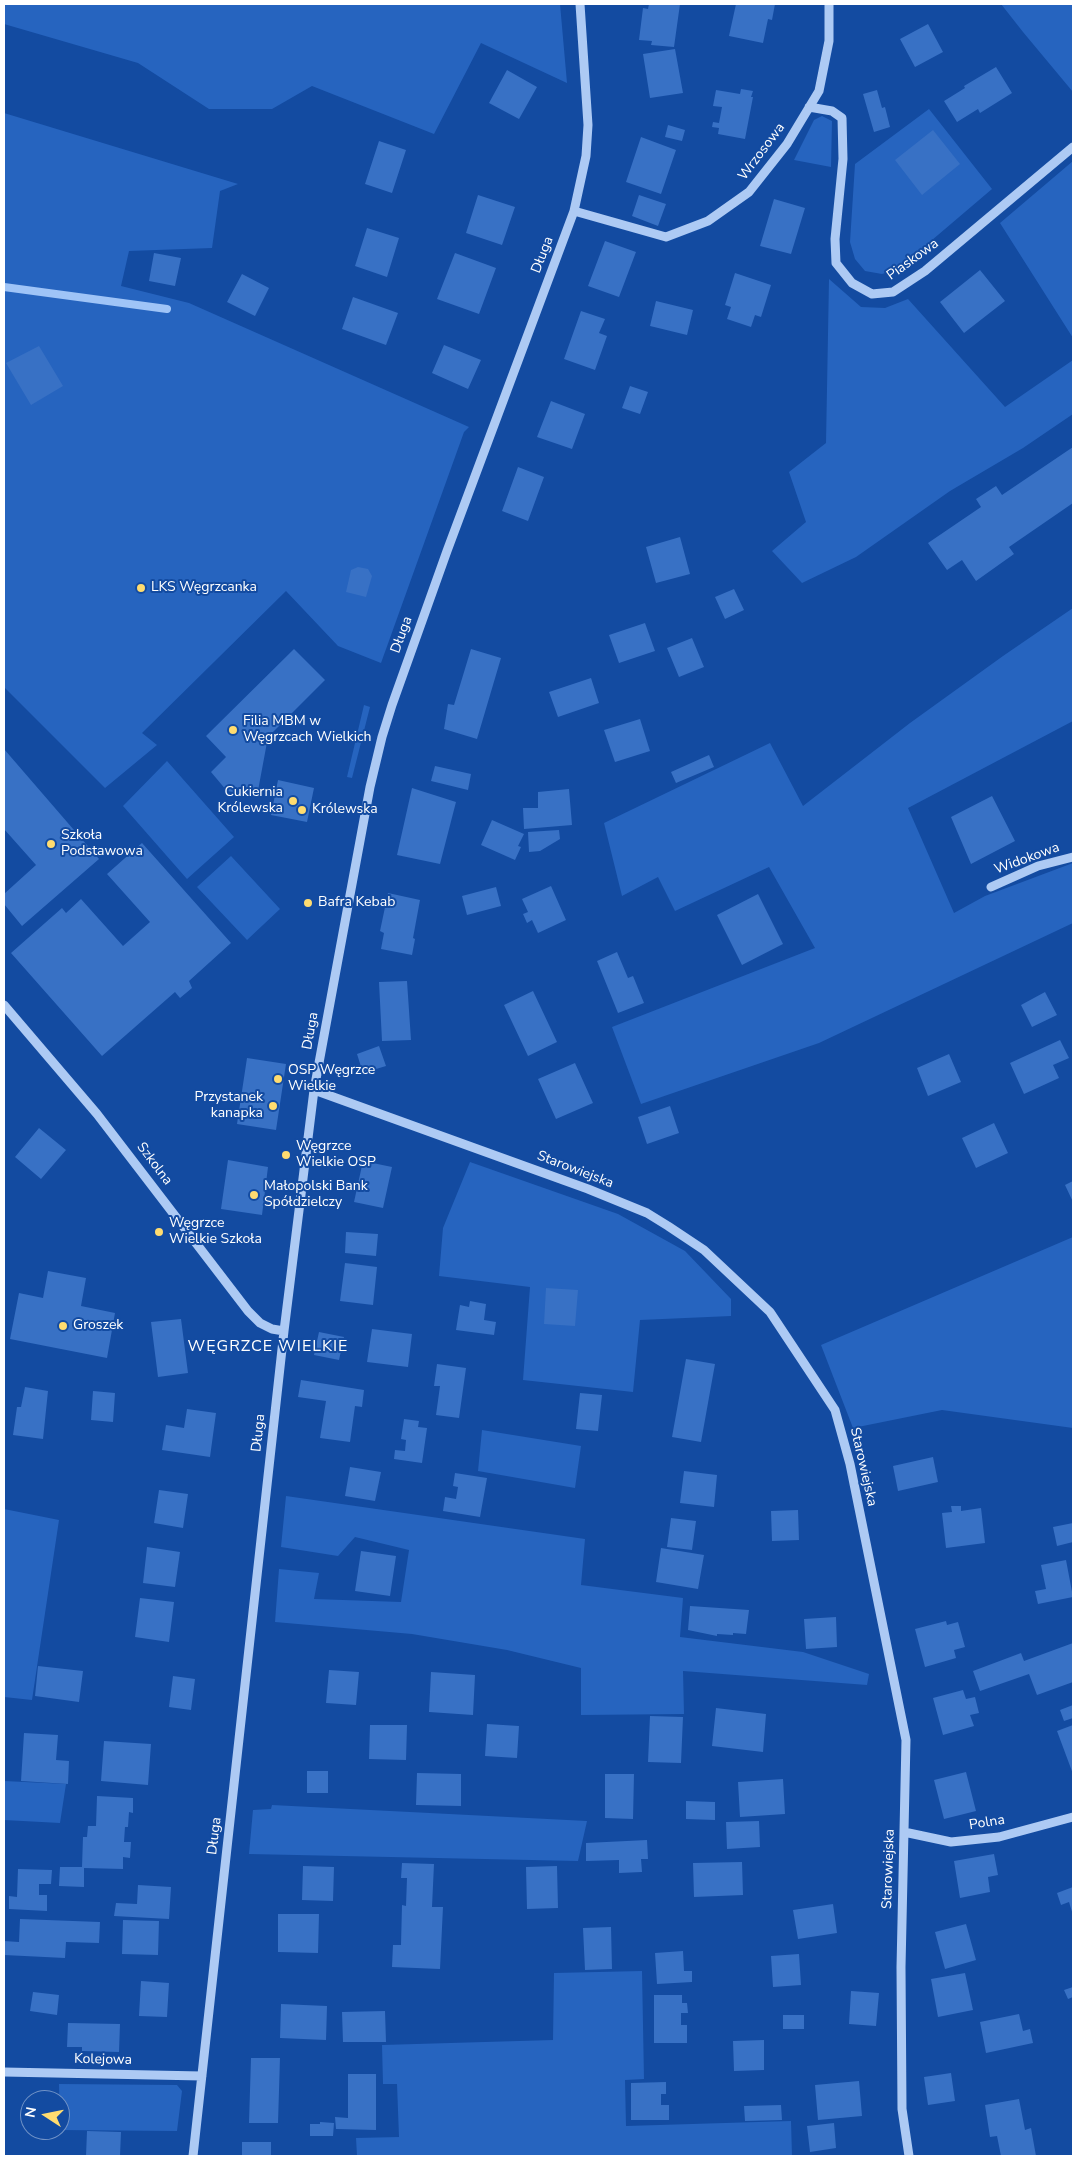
<!DOCTYPE html>
<html>
<head>
<meta charset="utf-8">
<style>
  body { margin:0 }
  #map { position:relative; width:1077px; height:2160px; overflow:hidden; background:#134ba1; font-family:"Nunito Sans",sans-serif }
  canvas { display:block }
  .frame { position:absolute; inset:0; border:5px solid #fff; pointer-events:none }
  .north { position:absolute; left:20px; top:2090px; width:50px; height:50px; box-sizing:border-box; background:#134ba1; border:1px solid #7193c7; border-radius:50%; rotate:281deg; font-size:14px; font-weight:700; line-height:20px; text-align:center; color:#fff }
  .north::after { content:''; display:block; margin:auto; width:18px; height:22px; background:#ffdc70; clip-path:polygon(50% 0,100% 100%,50% 72%,0 100%) }
</style>
</head>
<body>
<div id="map">
<canvas width="1077" height="2160"></canvas>
<div class="frame"></div>
<div class="north">N</div>
</div>
<script>
const context = document.querySelector('canvas').getContext('2d');
context.lineJoin = 'round';
function fillPath(path, color) {
  context.fillStyle = color;
  context.fill(path, 'evenodd');
}
function poly(rows) {
  const path = new Path2D();
  for (const r of rows) {
    path.moveTo(r[0], r[1]);
    for (let i = 2; i < r.length; i += 2) path.lineTo(r[i], r[i + 1]);
  }
  return path;
}
function stroke(path, color, width, dash) {
  context.strokeStyle = color;
  context.lineWidth = width;
  context.lineCap = dash ? 'butt' : 'round';
  context.setLineDash(dash || []);
  context.stroke(path);
}
function drawText(font, color, halo, rows, align = 'center') {
  context.font = font + ' "Nunito Sans",sans-serif';
  context.lineWidth = 4;
  context.setLineDash([]);
  context.textBaseline = 'middle';
  context.strokeStyle = halo;
  context.fillStyle = color;
  for (const [text, x, y, turn = 0] of rows) {
    context.save();
    context.translate(x, y);
    context.rotate((+turn || 0) * Math.PI / 180);
    context.textAlign = isNaN(turn) ? turn : align;
    if (halo) context.strokeText(text, 0, 0);
    context.fillText(text, 0, 0);
    context.restore();
  }
}
fillPath(poly([
  [4,4,560,4,567,83,481,43,434,134,312,86,272,109,209,109,138,63,4,24],
  [1001,4,1073,4,1073,92,1023,32],
  [929,109,992,189,898,269,882,274,865,271,855,259,850,242,855,164],
  [4,113,238,184,220,191,212,248,129,251,121,286,189,303,469,427,464,432,381,663,338,646,286,591,142,733,157,745,105,788,4,687],
  [822,116,832,121,831,167,794,160,814,120],
  [1073,161,1073,338,1000,223],
  [829,279,861,307,885,308,908,299,1005,407,1073,360,1073,414,1023,448,950,491,856,557,802,583,772,551,806,522,789,472,826,443],
  [1073,608,1073,721,908,808,954,913,985,896,1073,863,1073,923,819,1043,641,1104,612,1027,815,948,769,867,675,911,658,877,622,896,604,823,770,743,803,806,910,723,1003,656],
  [364,705,370,707,352,778,347,777],
  [167,761,234,837,187,879,123,806],
  [231,856,280,909,247,940,197,887],
  [470,1162,618,1214,685,1251,731,1299,731,1316,640,1320,633,1392,523,1380,530,1287,439,1276,443,1228],
  [1073,1237,1073,1428,942,1410,853,1428,821,1345],
  [482,1430,581,1446,575,1488,478,1471],
  [286,1496,585,1539,581,1585,683,1598,680,1637,803,1652,869,1674,867,1685,683,1671,684,1714,581,1715,581,1668,507,1650,412,1634,275,1622,279,1569,319,1573,314,1599,401,1602,409,1550,355,1537,338,1556,281,1547],
  [4,1509,59,1520,32,1700,4,1697],
  [4,1781,66,1784,60,1823,4,1820],
  [272,1805,587,1821,578,1861,249,1854,253,1810,271,1809],
  [642,1971,644,2079,625,2080,626,2126,791,2121,792,2156,357,2156,356,2138,399,2137,397,2084,383,2084,382,2045,553,2040,554,1973],
  [59,2084,177,2085,182,2091,177,2131,58,2130,60,2130]
]), '#2664bf');
stroke(poly([
  [4,287,167,309]
]), '#9fc4f7', 8);
fillPath(poly([
  [649,4,680,4,674,47,651,45,652,41,639,40,643,8,648,9],
  [736,4,775,4,772,20,768,19,763,43,729,36],
  [928,24,943,52,915,67,900,39],
  [675,49,683,93,650,98,643,54],
  [996,67,1012,93,980,113,978,109,957,122,944,101,965,88,964,86],
  [507,70,537,87,519,119,489,103],
  [741,89,753,91,751,97,753,97,745,139,718,134,719,128,712,127,713,122,719,123,722,107,713,106,716,90,740,94],
  [877,90,882,108,885,107,890,127,874,132,863,94],
  [668,125,685,130,682,141,665,137],
  [933,130,960,164,922,195,895,160],
  [641,137,676,150,661,194,626,182],
  [379,141,406,150,392,193,365,184],
  [478,195,515,207,502,245,466,233],
  [639,195,666,204,658,226,632,216],
  [774,199,805,208,791,254,760,246],
  [367,228,399,238,387,277,355,266],
  [605,241,636,252,619,297,588,286],
  [154,253,181,258,175,286,149,281],
  [455,253,496,268,479,314,437,299],
  [980,270,1005,301,964,333,940,302],
  [735,273,771,285,761,317,755,315,751,327,727,319,731,307,725,305],
  [242,274,269,288,255,316,227,302],
  [353,297,398,313,386,345,342,329],
  [656,301,693,310,687,335,650,326],
  [581,311,605,319,599,333,607,336,595,370,564,359],
  [444,345,481,360,468,389,432,373],
  [39,346,63,386,31,405,6,363],
  [630,386,648,392,640,414,622,408],
  [551,401,585,414,572,449,537,437],
  [1073,447,1073,503,1009,547,1014,554,976,581,962,560,947,570,928,543,981,507,976,499,996,486,1002,495],
  [518,467,544,477,528,521,502,511],
  [680,537,690,574,656,583,646,547],
  [358,567,368,569,372,576,366,597,346,592,351,570],
  [734,589,744,610,725,619,715,597],
  [645,623,655,651,619,663,609,635],
  [692,638,704,667,679,677,667,648],
  [294,649,325,680,268,737,257,796,227,791,211,772,226,757,206,736],
  [471,649,501,658,477,739,444,729,448,704,454,705],
  [591,678,599,703,558,717,549,692],
  [640,719,650,751,615,762,604,730],
  [4,749,99,859,22,926,4,904,4,894,36,865,4,829],
  [709,755,714,767,676,783,671,772],
  [435,766,471,774,468,790,431,781],
  [278,780,314,788,307,822,271,815],
  [412,788,456,802,440,864,397,855],
  [569,789,572,825,524,829,523,808,538,808,538,792],
  [992,796,1015,841,971,864,951,817],
  [492,820,524,834,518,846,521,847,515,860,481,845],
  [559,830,560,839,540,851,529,852,528,832],
  [142,843,231,943,189,981,192,988,180,998,175,992,102,1056,11,953,62,908,66,913,81,899,123,946,150,922,107,874],
  [551,886,566,920,538,933,532,920,527,923,523,914,528,912,522,899],
  [496,887,501,906,467,915,462,896],
  [388,893,420,900,413,938,415,939,412,955,381,949,384,933,380,931],
  [758,894,783,944,742,965,717,915],
  [617,952,628,978,633,976,644,1003,618,1013,597,961],
  [407,981,411,1040,382,1041,379,982],
  [533,991,557,1042,528,1056,504,1005],
  [1045,992,1057,1015,1032,1027,1021,1005],
  [1060,1040,1069,1058,1053,1065,1059,1078,1024,1094,1010,1063],
  [379,1046,386,1066,363,1073,357,1054],
  [949,1054,961,1082,928,1096,917,1068],
  [247,1058,286,1064,276,1130,237,1124],
  [575,1063,593,1103,556,1119,538,1079],
  [670,1106,679,1133,647,1144,638,1117],
  [994,1123,1008,1153,976,1168,962,1138],
  [39,1128,66,1150,41,1179,15,1157],
  [228,1160,268,1167,262,1215,221,1209],
  [363,1161,392,1167,383,1208,354,1202],
  [1073,1181,1073,1202,1065,1185],
  [346,1232,378,1234,376,1256,345,1253],
  [345,1263,377,1267,373,1305,340,1301],
  [48,1271,86,1278,81,1306,115,1313,107,1358,10,1339,19,1293,43,1298],
  [546,1288,578,1290,575,1326,544,1324],
  [470,1301,486,1304,484,1320,496,1322,494,1335,456,1330,460,1305,469,1307],
  [181,1319,188,1373,158,1377,151,1322],
  [372,1329,412,1334,408,1367,367,1362],
  [319,1332,344,1337,339,1360,314,1355],
  [686,1359,715,1364,701,1442,672,1437],
  [437,1364,466,1368,459,1418,436,1415,440,1386,434,1386],
  [301,1380,364,1390,362,1407,355,1406,350,1442,320,1438,326,1401,298,1397],
  [25,1387,48,1391,43,1439,13,1435,17,1407,21,1407],
  [93,1391,115,1393,113,1422,91,1420],
  [580,1393,602,1395,598,1431,576,1429],
  [187,1409,216,1413,210,1457,162,1450,166,1425,184,1428],
  [404,1419,419,1421,418,1427,427,1428,422,1463,394,1459,395,1450,405,1451,406,1440,401,1439],
  [933,1457,938,1482,898,1491,893,1466],
  [350,1467,381,1472,375,1501,345,1496],
  [684,1471,717,1475,714,1507,680,1503],
  [455,1473,487,1478,480,1517,443,1511,445,1497,456,1499,458,1487,453,1486],
  [159,1490,188,1494,183,1528,154,1523],
  [951,1506,961,1506,961,1511,981,1508,985,1543,946,1548,942,1513,952,1512],
  [798,1510,799,1540,772,1541,771,1511],
  [671,1518,696,1521,692,1550,667,1547],
  [1073,1523,1073,1542,1057,1546,1053,1527],
  [147,1547,180,1552,175,1587,143,1583],
  [661,1548,704,1555,698,1589,656,1582],
  [361,1551,396,1556,390,1596,355,1591],
  [1066,1560,1073,1597,1038,1604,1035,1591,1046,1589,1041,1565],
  [140,1598,174,1602,169,1642,135,1637],
  [690,1606,749,1610,746,1634,733,1633,733,1635,717,1634,717,1636,688,1630],
  [836,1617,837,1647,806,1649,804,1619],
  [946,1621,947,1625,958,1622,965,1647,954,1650,956,1658,925,1667,915,1629],
  [1073,1643,1073,1682,1037,1695,1029,1674,980,1691,973,1671,1021,1653,1024,1661],
  [38,1666,83,1671,79,1702,35,1696],
  [329,1670,359,1672,356,1705,326,1703],
  [431,1672,475,1675,473,1715,429,1712],
  [173,1676,195,1679,191,1710,169,1707],
  [963,1690,966,1699,975,1697,979,1713,970,1715,974,1726,943,1735,933,1698],
  [1073,1705,1073,1718,1064,1721,1060,1710],
  [716,1708,766,1714,763,1752,712,1746],
  [650,1716,683,1717,681,1763,648,1762],
  [487,1724,519,1726,517,1758,485,1756],
  [370,1725,407,1725,406,1760,369,1759],
  [1073,1725,1073,1774,1057,1731],
  [24,1733,58,1735,56,1760,69,1761,68,1784,21,1781],
  [104,1741,151,1744,148,1785,101,1781],
  [307,1771,328,1771,328,1793,307,1793],
  [966,1772,976,1811,944,1819,934,1780],
  [417,1773,461,1774,461,1806,416,1805],
  [605,1774,634,1774,633,1819,605,1818],
  [783,1779,785,1814,740,1817,738,1782],
  [97,1796,133,1798,133,1813,129,1812,128,1827,125,1827,124,1842,131,1842,130,1858,123,1857,123,1869,84,1868,84,1887,59,1886,60,1867,82,1867,83,1837,87,1837,88,1826,96,1826],
  [686,1801,715,1802,715,1820,686,1819],
  [759,1821,760,1847,727,1849,726,1822],
  [647,1840,648,1859,641,1859,642,1872,619,1873,619,1860,586,1861,586,1843],
  [994,1854,998,1875,988,1877,990,1892,960,1898,954,1861],
  [742,1862,743,1895,694,1897,693,1863],
  [402,1863,434,1864,432,1907,443,1907,440,1969,392,1967,393,1945,401,1945,402,1905,406,1906,407,1878,401,1878],
  [303,1866,334,1867,333,1901,302,1900],
  [557,1866,558,1908,527,1909,526,1867],
  [18,1869,52,1870,51,1884,39,1884,39,1895,47,1895,47,1911,9,1909,9,1896,17,1897],
  [138,1885,171,1887,169,1919,114,1916,116,1903,137,1904],
  [1073,1887,1073,1915,1069,1902,1061,1905,1057,1893],
  [833,1904,837,1933,798,1939,793,1910],
  [278,1914,319,1914,318,1953,278,1952],
  [20,1919,100,1922,99,1943,66,1942,65,1958,4,1955,4,1941,19,1942],
  [123,1920,159,1921,158,1955,122,1954],
  [966,1924,976,1960,945,1969,935,1932],
  [611,1927,612,1969,585,1970,583,1928],
  [683,1951,684,1971,692,1971,692,1982,657,1984,655,1953],
  [799,1954,801,1985,773,1987,771,1956],
  [965,1973,973,2010,938,2017,931,1979],
  [141,1981,169,1983,167,2017,139,2016],
  [1073,1987,1073,1997,1068,1999,1064,1990],
  [851,1991,879,1993,876,2026,849,2024],
  [33,1992,59,1995,57,2015,30,2011],
  [654,1995,682,1995,682,2003,687,2003,688,2013,681,2013,681,2025,687,2025,687,2043,654,2043],
  [281,2004,327,2006,326,2040,280,2038],
  [385,2011,386,2042,343,2042,342,2012],
  [1019,2014,1023,2031,1030,2029,1033,2043,986,2053,980,2022],
  [783,2015,804,2015,804,2029,783,2029],
  [68,2023,120,2024,119,2052,82,2051,82,2047,67,2047],
  [764,2040,764,2070,734,2071,733,2041],
  [251,2058,280,2058,278,2123,249,2123],
  [951,2073,955,2101,928,2105,924,2077],
  [348,2074,376,2074,376,2130,336,2129,335,2117,348,2118],
  [859,2081,862,2116,818,2120,815,2085],
  [666,2082,666,2094,661,2094,661,2105,669,2105,669,2120,631,2120,631,2083],
  [1019,2099,1025,2130,1031,2128,1036,2156,1001,2156,997,2136,990,2137,985,2105],
  [781,2105,782,2120,745,2121,744,2106],
  [320,2122,334,2123,333,2136,310,2136,310,2124,320,2124],
  [834,2123,836,2148,810,2152,807,2126],
  [87,2131,121,2132,120,2156,86,2156],
  [242,2142,271,2142,271,2156,242,2156]
]), '#3871c5');
stroke(poly([
  [809,107,832,111,842,118,843,159,835,239,836,263,852,283,872,294,893,292,925,271,1073,147],
  [574,211,666,237,708,221,749,192,787,144,819,91,829,41,829,4],
  [991,887,1038,866,1073,857],
  [4,1005,97,1114,248,1311,260,1323,272,1329,284,1331],
  [314,1090,588,1189,647,1213,668,1226,704,1250,770,1312,835,1410,850,1464,906,1740,901,1967,902,2109,909,2156],
  [904,1832,951,1842,999,1837,1073,1817],
  [4,2072,202,2076],
  [193,2156,284,1331,314,1090,335,976,370,787,382,737,392,705,447,551,574,211,586,156,588,125,580,4]
]), '#adcaf4', 9);
for (const [x, y, r, color] of [
  [141,588,5,"#ffdc70"],
  [233,730,5,"#ffdc70"],
  [293,801,5,"#ffdc70"],
  [302,810,5,"#ffdc70"],
  [51,844,5,"#ffdc70"],
  [308,903,5,"#ffdc70"],
  [278,1079,5,"#ffdc70"],
  [273,1106,5,"#ffdc70"],
  [286,1155,5,"#ffdc70"],
  [254,1195,5,"#ffdc70"],
  [159,1232,5,"#ffdc70"],
  [63,1326,5,"#ffdc70"]
]) {
  const dot = new Path2D();
  dot.arc(x, y, r, 0, 2 * Math.PI);
  context.fillStyle = color;
  context.fill(dot);
  stroke(dot, '#134ba1', 2);
}
drawText('14px', '#fff', '#134ba1', [
  ["Wrzosowa",762,152,-53],
  ["Długa",543,255,-69],
  ["Piaskowa",913,260,-36],
  ["Długa",402,635,-70],
  ["Widokowa",1027,859,-20],
  ["Długa",311,1031,-80],
  ["Szkolna",154,1164,53],
  ["Starowiejska",575,1170,21],
  ["Długa",259,1433,-84],
  ["Starowiejska",863,1467,77],
  ["Polna",987,1823,-9],
  ["Długa",215,1836,-83],
  ["Starowiejska",889,1869,-88],
  ["Kolejowa",103,2060,1]
]);
drawText('14px', '#fff', '#134ba1', [
  ["LKS Węgrzcanka",151,588],
  ["Filia MBM w",243,722],
  ["Węgrzcach Wielkich",243,738],
  ["Cukiernia",283,793,"right"],
  ["Królewska",283,809,"right"],
  ["Królewska",312,810],
  ["Szkoła",61,836],
  ["Podstawowa",61,852],
  ["Bafra Kebab",318,903],
  ["OSP Węgrzce",288,1071],
  ["Wielkie",288,1087],
  ["Przystanek",263,1098,"right"],
  ["kanapka",263,1114,"right"],
  ["Węgrzce",296,1147],
  ["Wielkie OSP",296,1163],
  ["Małopolski Bank",264,1187],
  ["Spółdzielczy",264,1203],
  ["Węgrzce",169,1224],
  ["Wielkie Szkoła",169,1240],
  ["Groszek",73,1326]
], 'left');
context.letterSpacing = '1px';
drawText('16px', '#fff', '#134ba1', [
  ["WĘGRZCE WIELKIE",268,1347]
]);
context.letterSpacing = '0px';
</script>
</body>
</html>
